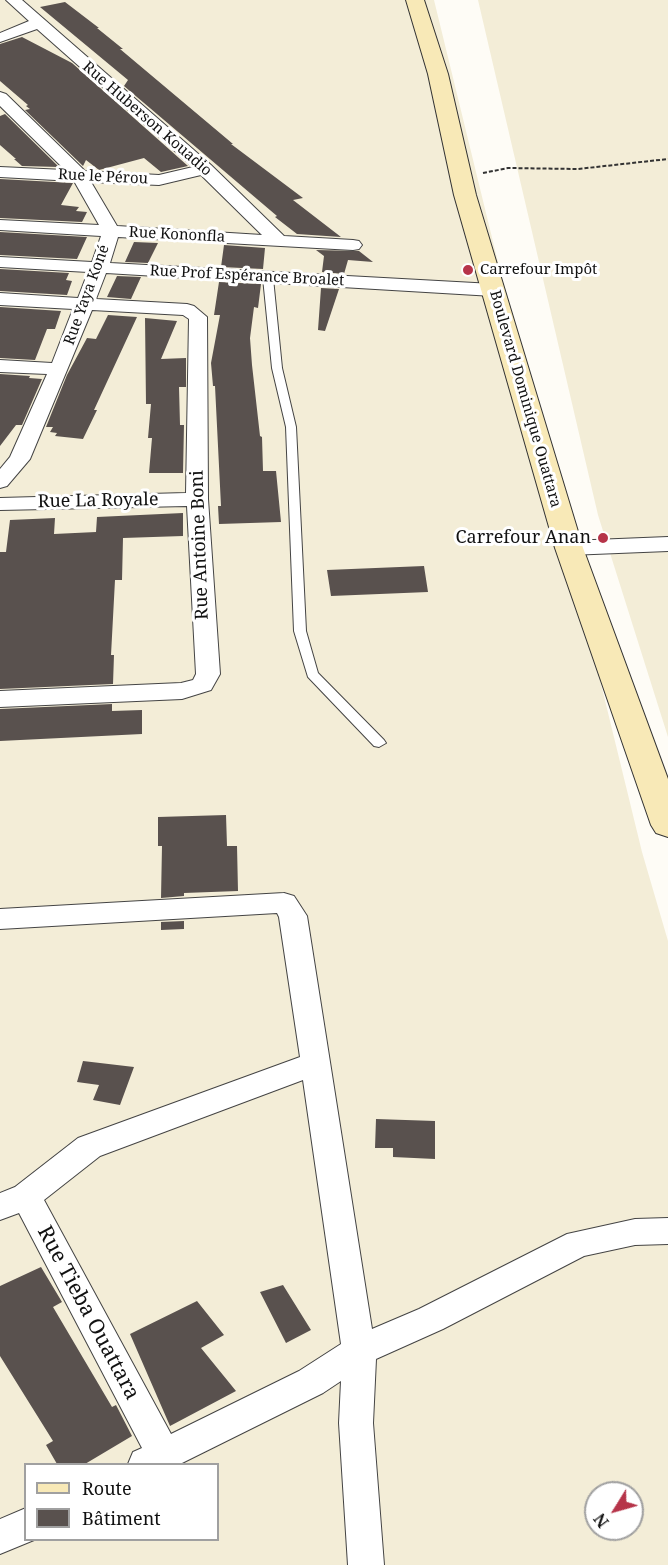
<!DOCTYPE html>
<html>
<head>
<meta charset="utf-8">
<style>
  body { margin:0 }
  #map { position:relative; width:668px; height:1565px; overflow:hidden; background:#fefcf6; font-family:"Noto Serif",serif }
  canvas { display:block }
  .legend { position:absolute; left:24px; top:1463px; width:195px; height:78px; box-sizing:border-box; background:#fff; border:2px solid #a0a0a0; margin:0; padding:8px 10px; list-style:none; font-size:18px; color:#111 }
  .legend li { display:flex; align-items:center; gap:12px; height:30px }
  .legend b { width:30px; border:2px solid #a0a0a0 }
  .north { position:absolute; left:584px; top:1481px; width:60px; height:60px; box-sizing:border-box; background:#fff; border:2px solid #a0a0a0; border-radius:50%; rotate:233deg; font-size:16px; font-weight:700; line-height:24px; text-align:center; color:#111 }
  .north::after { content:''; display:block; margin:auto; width:21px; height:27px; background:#b63449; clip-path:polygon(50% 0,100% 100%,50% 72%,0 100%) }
</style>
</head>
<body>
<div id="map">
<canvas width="668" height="1565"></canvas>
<ul class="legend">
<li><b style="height:8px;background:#f8e9b7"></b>Route</li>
<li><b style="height:16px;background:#59514e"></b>Bâtiment</li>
</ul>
<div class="north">N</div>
</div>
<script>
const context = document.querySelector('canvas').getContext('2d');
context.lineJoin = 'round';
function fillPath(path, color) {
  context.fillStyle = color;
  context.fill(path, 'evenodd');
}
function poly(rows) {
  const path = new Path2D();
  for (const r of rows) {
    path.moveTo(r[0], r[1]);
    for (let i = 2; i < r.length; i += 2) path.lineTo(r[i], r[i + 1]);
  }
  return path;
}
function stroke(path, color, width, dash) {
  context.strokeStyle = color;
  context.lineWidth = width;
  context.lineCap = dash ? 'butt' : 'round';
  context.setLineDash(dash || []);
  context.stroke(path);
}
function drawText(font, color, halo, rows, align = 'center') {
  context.font = font + ' "Noto Serif",serif';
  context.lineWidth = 6;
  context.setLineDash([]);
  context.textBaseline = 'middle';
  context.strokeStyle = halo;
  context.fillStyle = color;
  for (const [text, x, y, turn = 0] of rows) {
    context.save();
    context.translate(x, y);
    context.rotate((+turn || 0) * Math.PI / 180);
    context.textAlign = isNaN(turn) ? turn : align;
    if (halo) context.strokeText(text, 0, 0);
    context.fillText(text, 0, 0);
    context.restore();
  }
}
fillPath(poly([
  [0,0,434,0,642,852,668,941,668,1565,0,1565],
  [26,1464,218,1464,218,1540,26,1540],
  [596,1493,632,1493,632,1529,596,1529],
  [478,0,668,0,668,737,598,515]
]), '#f3edd7');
fillPath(poly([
  [65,2,99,28,97,28,123,49,120,49,233,144,231,144,303,198,293,200,341,237,297,234,275,217,277,216,124,86,128,80,40,7],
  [22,37,72,63,188,166,161,172,144,158,99,170,86,160,83,166,25,110,30,109,26,106,28,105,0,81,0,44],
  [5,114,59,167,22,166,14,159,16,159,0,145,0,116],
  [0,179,73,183,61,205,79,207,76,211,87,212,82,222,0,218],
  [0,232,87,237,77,259,0,255],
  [134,242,158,243,148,263,125,262],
  [224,245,265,248,263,269,221,267],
  [316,250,359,251,373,262,348,260,344,274,322,272,324,256],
  [0,269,69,273,66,280,72,281,67,295,0,291],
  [117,276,141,277,131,299,107,297],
  [219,282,261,284,258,308,254,307,250,338,252,365,260,436,262,437,263,471,276,471,281,522,219,524,218,506,221,506,215,386,213,386,211,363,220,315,214,315],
  [321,288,339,289,325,331,318,330],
  [0,307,61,311,55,329,47,329,35,360,0,358],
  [108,315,137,317,94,410,97,410,83,439,55,436,57,433,50,432,53,427,46,427,67,375,87,338,96,339],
  [145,318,177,321,161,359,186,358,186,387,179,387,180,425,184,425,183,473,149,473,152,438,148,438,151,404,146,404],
  [0,374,30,376,29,378,42,379,22,425,16,425,0,446],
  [183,513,183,536,123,538,122,580,115,580,111,655,114,655,113,684,0,689,0,552,6,552,10,520,55,518,54,534,96,532,97,517],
  [424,566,428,592,331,596,327,570],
  [112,704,112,711,142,710,142,734,0,741,0,709],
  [226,815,227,846,237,846,238,891,184,893,184,896,161,898,162,846,158,846,158,817],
  [184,921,184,929,161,930,161,922],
  [83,1061,134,1067,120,1105,93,1100,99,1085,77,1082],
  [376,1119,435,1121,435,1159,393,1157,393,1148,375,1148],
  [41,1267,62,1302,53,1307,112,1407,116,1405,132,1436,85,1464,57,1464,46,1445,53,1441,0,1356,0,1286],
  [283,1285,311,1330,286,1343,260,1292],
  [197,1301,224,1335,201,1348,236,1391,170,1426,130,1334]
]), '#59514e');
const lane = poly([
  [268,275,273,278,282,368,296,427,306,631,318,673,384,740,386,743,379,747,374,746,308,677,294,631,286,427,272,368,263,278,268,275]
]);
const street = poly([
  [6,0,22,0,211,165,284,236,353,240,359,241,362,245,359,249,353,250,118,237,110,263,493,284,500,286,502,290,500,294,493,296,106,273,96,299,187,304,194,306,207,317,208,499,220,674,211,690,182,699,0,707,0,691,181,683,193,680,196,674,187,506,0,510,0,498,186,493,189,319,183,315,92,310,30,459,7,486,0,488,0,469,10,457,47,374,0,372,0,360,52,363,73,309,0,305,0,293,78,298,88,272,0,267,0,257,92,262,101,236,0,230,0,220,99,225,74,181,0,177,0,167,65,170,0,106,0,92,6,94,85,171,159,175,193,167,37,29,0,42,0,33,29,21,6,0],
  [201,175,262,235,117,226,91,182,159,185,201,175],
  [668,537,668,551,569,555,561,553,558,548,561,543,569,541,668,537],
  [284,893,294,896,307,916,372,1329,419,1309,567,1234,635,1219,668,1218,668,1244,635,1245,584,1256,443,1329,376,1359,373,1423,384,1565,348,1565,339,1423,341,1381,323,1393,180,1464,128,1464,133,1452,142,1448,19,1213,0,1220,0,1193,15,1187,78,1138,300,1057,279,917,277,913,0,929,0,909,284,893],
  [303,1080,341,1344,299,1371,171,1434,44,1200,100,1156,303,1080],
  [26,1508,26,1540,34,1540,0,1554,0,1519,26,1508]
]);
const secondary = poly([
  [406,0,424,0,448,74,476,195,583,548,668,779,668,837,656,833,651,825,555,548,454,195,428,74,406,0]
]);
stroke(lane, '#444', 2);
stroke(street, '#444', 2);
stroke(secondary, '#333', 2);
stroke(poly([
  [483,173,508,168,578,169,668,159]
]), '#333', 2, [4, 2]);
fillPath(lane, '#fff');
fillPath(street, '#fff');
fillPath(secondary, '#f8e9b7');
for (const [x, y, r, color] of [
  [468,270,6,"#b63449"],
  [603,538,6,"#b63449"]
]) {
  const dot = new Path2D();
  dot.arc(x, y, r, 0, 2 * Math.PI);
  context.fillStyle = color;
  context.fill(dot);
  stroke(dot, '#fff', 2);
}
drawText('15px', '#111', '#fff', [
  ["Rue Huberson Kouadio",147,119,41],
  ["Rue le Pérou",103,177,3],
  ["Rue Kononfla",177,235,3],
  ["Rue Prof Espérance Broalet",247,276,3],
  ["Rue Yaya Koné",87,295,-70],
  ["Boulevard Dominique Ouattara",525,399,74]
]);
drawText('15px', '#111', '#fff', [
  ["Carrefour Impôt",480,270]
], 'left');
drawText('18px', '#111', '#fff', [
  ["Rue La Royale",98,501,-1],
  ["Rue Antoine Boni",200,545,-92]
]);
drawText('18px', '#111', '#fff', [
  ["Carrefour Anan",591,538]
], 'right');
drawText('21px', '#111', '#fff', [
  ["Rue Tieba Ouattara",88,1313,62]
]);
</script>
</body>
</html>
